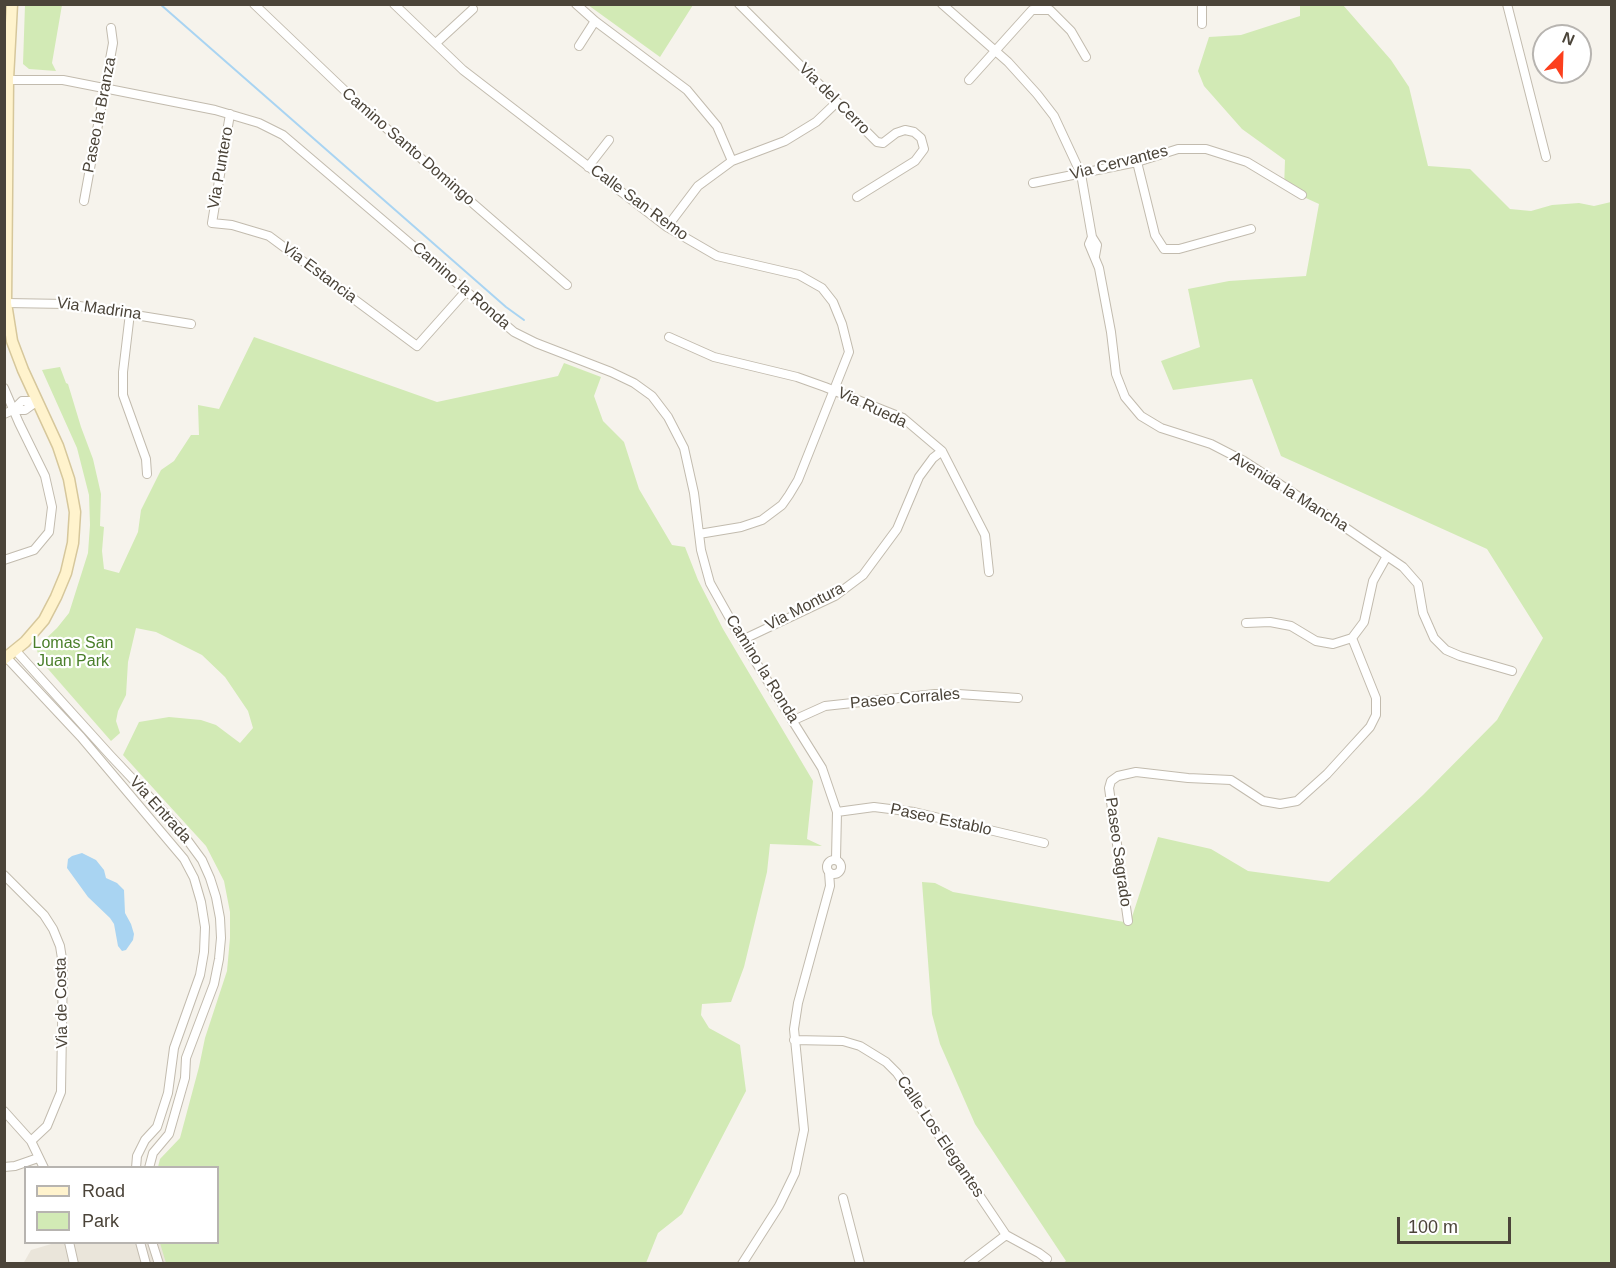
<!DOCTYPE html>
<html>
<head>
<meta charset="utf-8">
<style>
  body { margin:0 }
  #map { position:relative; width:1616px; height:1268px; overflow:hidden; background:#f6f3ec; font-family:Arial,sans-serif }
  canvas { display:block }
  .frame { position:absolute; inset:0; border:6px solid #4b4439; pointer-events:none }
  .legend { position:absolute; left:24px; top:1166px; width:195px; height:78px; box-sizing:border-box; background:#fff; border:2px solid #b7b4b0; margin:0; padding:8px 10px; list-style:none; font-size:18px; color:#4b4439 }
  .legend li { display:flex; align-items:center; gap:12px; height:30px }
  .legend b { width:30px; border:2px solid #b7b4b0 }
  .north { position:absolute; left:1532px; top:24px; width:60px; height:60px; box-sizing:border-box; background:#fff; border:2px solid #b7b4b0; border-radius:50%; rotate:23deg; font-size:16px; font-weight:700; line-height:24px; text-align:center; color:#4b4439 }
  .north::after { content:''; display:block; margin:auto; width:21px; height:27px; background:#fc3f1d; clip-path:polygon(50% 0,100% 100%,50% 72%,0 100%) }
  .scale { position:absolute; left:1397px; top:1217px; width:114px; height:27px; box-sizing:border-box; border:3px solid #4b4439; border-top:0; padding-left:8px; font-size:18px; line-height:21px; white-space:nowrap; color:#4b4439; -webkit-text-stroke:4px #fff; paint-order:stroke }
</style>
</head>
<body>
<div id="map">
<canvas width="1616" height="1268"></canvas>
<div class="frame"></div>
<ul class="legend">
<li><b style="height:8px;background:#fff3cd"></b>Road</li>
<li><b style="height:16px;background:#d2eab5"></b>Park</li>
</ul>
<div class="north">N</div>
<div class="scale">100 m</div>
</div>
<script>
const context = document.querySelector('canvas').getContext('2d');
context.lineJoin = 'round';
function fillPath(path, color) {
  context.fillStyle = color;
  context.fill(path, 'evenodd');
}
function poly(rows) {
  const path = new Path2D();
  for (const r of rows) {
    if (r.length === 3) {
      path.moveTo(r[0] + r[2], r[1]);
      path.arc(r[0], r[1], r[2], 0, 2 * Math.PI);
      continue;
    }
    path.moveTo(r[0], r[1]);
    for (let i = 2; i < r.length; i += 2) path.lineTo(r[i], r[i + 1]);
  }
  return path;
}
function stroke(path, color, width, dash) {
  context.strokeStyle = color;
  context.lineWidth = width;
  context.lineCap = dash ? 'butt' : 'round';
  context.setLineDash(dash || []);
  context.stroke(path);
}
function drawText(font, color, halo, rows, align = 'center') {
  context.font = font + ' Arial,sans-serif';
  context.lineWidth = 4.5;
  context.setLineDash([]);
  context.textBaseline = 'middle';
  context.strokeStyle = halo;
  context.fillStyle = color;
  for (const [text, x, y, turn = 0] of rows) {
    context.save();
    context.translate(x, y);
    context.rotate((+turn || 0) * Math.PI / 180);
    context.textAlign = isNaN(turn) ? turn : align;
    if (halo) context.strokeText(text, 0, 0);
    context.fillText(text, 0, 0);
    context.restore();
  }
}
fillPath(poly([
  [58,1242,165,1243,171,1264,23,1264,31,1250]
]), '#eae5da');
fillPath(poly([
  [25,5,62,5,52,63,56,71,29,69,23,64],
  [588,5,693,5,660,57],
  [1300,5,1343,5,1391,60,1409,87,1428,166,1470,169,1510,209,1531,211,1552,205,1579,203,1594,206,1611,202,1611,1263,1063,1263,1066,1261,975,1124,940,1044,932,1014,922,882,935,883,953,892,1130,923,1158,837,1211,849,1248,871,1329,882,1423,795,1497,720,1543,638,1487,549,1281,456,1252,379,1173,390,1161,361,1200,347,1188,289,1229,281,1306,276,1319,204,1284,188,1285,160,1242,129,1204,86,1198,71,1209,37,1241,35,1300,16],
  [254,337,437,402,558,376,564,363,601,377,594,396,603,421,624,442,639,489,672,545,685,547,698,580,723,629,813,781,807,839,822,846,770,844,767,872,744,967,731,1002,702,1004,701,1015,709,1028,740,1045,746,1091,682,1214,658,1233,646,1263,166,1263,160,1243,218,1242,218,1168,158,1167,160,1159,180,1138,199,1067,205,1038,227,971,230,938,230,912,224,881,206,846,123,755,139,722,169,717,201,720,216,725,240,743,253,728,248,711,225,677,202,655,156,632,136,628,128,662,126,695,118,711,116,721,120,733,111,741,41,661,36,648,57,628,69,613,88,553,90,525,89,495,77,448,42,370,60,367,66,383,68,384,81,427,93,459,101,494,100,526,104,527,102,551,104,569,119,573,138,532,141,510,161,470,174,461,191,435,199,435,198,405,219,409]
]), '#d2eab5');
fillPath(poly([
  [82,853,96,860,104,870,106,878,117,883,124,890,125,913,131,924,134,934,133,940,126,950,122,951,118,946,114,924,110,918,88,897,67,868,68,859,72,856]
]), '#a9d4f2');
stroke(poly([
  [160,4,506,307,524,320]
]), '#a9d4f2', 2);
const street = poly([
  [254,4,363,108,567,285],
  [394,4,463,70,667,227,717,256,799,275,822,288,833,302,842,324,849,352,798,480,789,495,782,505,762,520,741,527,699,534],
  [576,4,595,21,687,90,717,126,732,161],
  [739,4,877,142,883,143,896,133,905,130,914,132,921,138,924,149,915,161,857,197],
  [942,4,1008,62,1037,94,1054,116,1081,174,1092,237,1097,245,1095,256],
  [1507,4,1546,157],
  [1202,24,1202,4],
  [436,43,473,9],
  [579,46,595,21],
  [5,80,63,80,215,110,259,123,283,135,514,332,536,343,611,372,634,383,652,396,668,417,684,448,694,493,701,550,710,583,742,640,822,768,837,812,836,859],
  [969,80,1032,10,1050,10,1071,31,1086,57],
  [230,114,212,223,232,225,269,236,417,346,466,291],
  [1137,162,1155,235,1164,249,1179,249,1251,229],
  [588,167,609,140],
  [1033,183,1137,162,1178,149,1206,149,1247,162,1302,195],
  [84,201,113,43,111,28],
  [667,227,698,186,732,161,785,141,816,122,836,103],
  [1092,237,1089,244,1099,268,1111,332,1116,374,1125,397,1141,416,1161,428,1211,444,1244,461,1321,511,1403,567,1418,584,1423,613,1434,638,1446,650,1460,656,1512,671],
  [6,303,67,304,191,324],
  [130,313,123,372,123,395,146,459,147,474],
  [669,337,714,357,797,377,825,387,903,418,942,451,985,535,989,572],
  [4,388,19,423,45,476,52,507,49,532,34,550,4,560],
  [13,410,25,410,36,402],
  [4,414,13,410,22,401,37,401],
  [1246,623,1270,622,1291,626,1316,641,1333,644,1352,638,1364,622,1373,581,1387,556],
  [742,640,835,596,863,575,897,529,919,477,933,458,942,451],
  [16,651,110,755,177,826,202,860,210,878,216,897,220,918,221,938,219,959,214,984,186,1058,185,1078,169,1134,153,1153,149,1168],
  [7,658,81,737,184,859,194,878,201,902,205,927,204,952,200,975,174,1048,168,1093,157,1127,145,1140,137,1156,136,1168],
  [794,720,825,706,935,694,958,694,1018,698],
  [837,812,874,807,914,812,1044,843],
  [834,867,7],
  [4,875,44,915,53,929,60,946,63,965,61,1092,47,1126,31,1141],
  [1128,921,1109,788,1111,781,1118,776,1136,772,1188,778,1231,780,1263,801,1280,804,1297,801,1327,774,1348,751,1370,727,1376,715,1376,698,1352,638],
  [794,1040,843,1041,860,1046,886,1062,897,1073,1006,1235],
  [4,1111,31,1141,44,1168],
  [4,1167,15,1166,38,1158],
  [843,1198,860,1264],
  [1006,1235,1039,1253,1047,1259],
  [69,1242,74,1264],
  [140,1242,146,1264],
  [152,1242,159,1264],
  [742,1264,779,1206,795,1173,804,1130,794,1029,798,1003,830,886,829,872],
  [968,1264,1006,1235]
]);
const secondary = poly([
  [4,659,25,642,44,620,56,597,66,573,73,543,75,512,69,479,58,446,23,370,12,341,6,303,8,79,12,4]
]);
stroke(street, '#c2bbae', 10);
stroke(secondary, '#d6c79b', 13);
stroke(street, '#fff', 8);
stroke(secondary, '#fff3cd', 10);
drawText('16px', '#4b4439', '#fff', [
  ["Via del Cerro",834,99,45],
  ["Paseo la Branza",100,115,-79],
  ["Camino Santo Domingo",408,147,41],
  ["Via Cervantes",1119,163,-14],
  ["Via Puntero",221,168,-80],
  ["Calle San Remo",639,203,36],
  ["Via Estancia",319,273,37],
  ["Camino la Ronda",461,286,41],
  ["Via Madrina",99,309,8],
  ["Via Rueda",872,408,25],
  ["Avenida la Mancha",1289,492,32],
  ["Via Montura",805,607,-27],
  ["Camino la Ronda",762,669,58],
  ["Paseo Corrales",905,699,-5],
  ["Via Entrada",160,810,48],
  ["Paseo Establo",941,820,12],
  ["Paseo Sagrado",1118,852,82],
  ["Via de Costa",62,1003,-91],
  ["Calle Los Elegantes",940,1137,56]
]);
drawText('16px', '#4a7f2a', '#fff', [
  ["Lomas San",73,644],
  ["Juan Park",73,662]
]);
</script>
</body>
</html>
